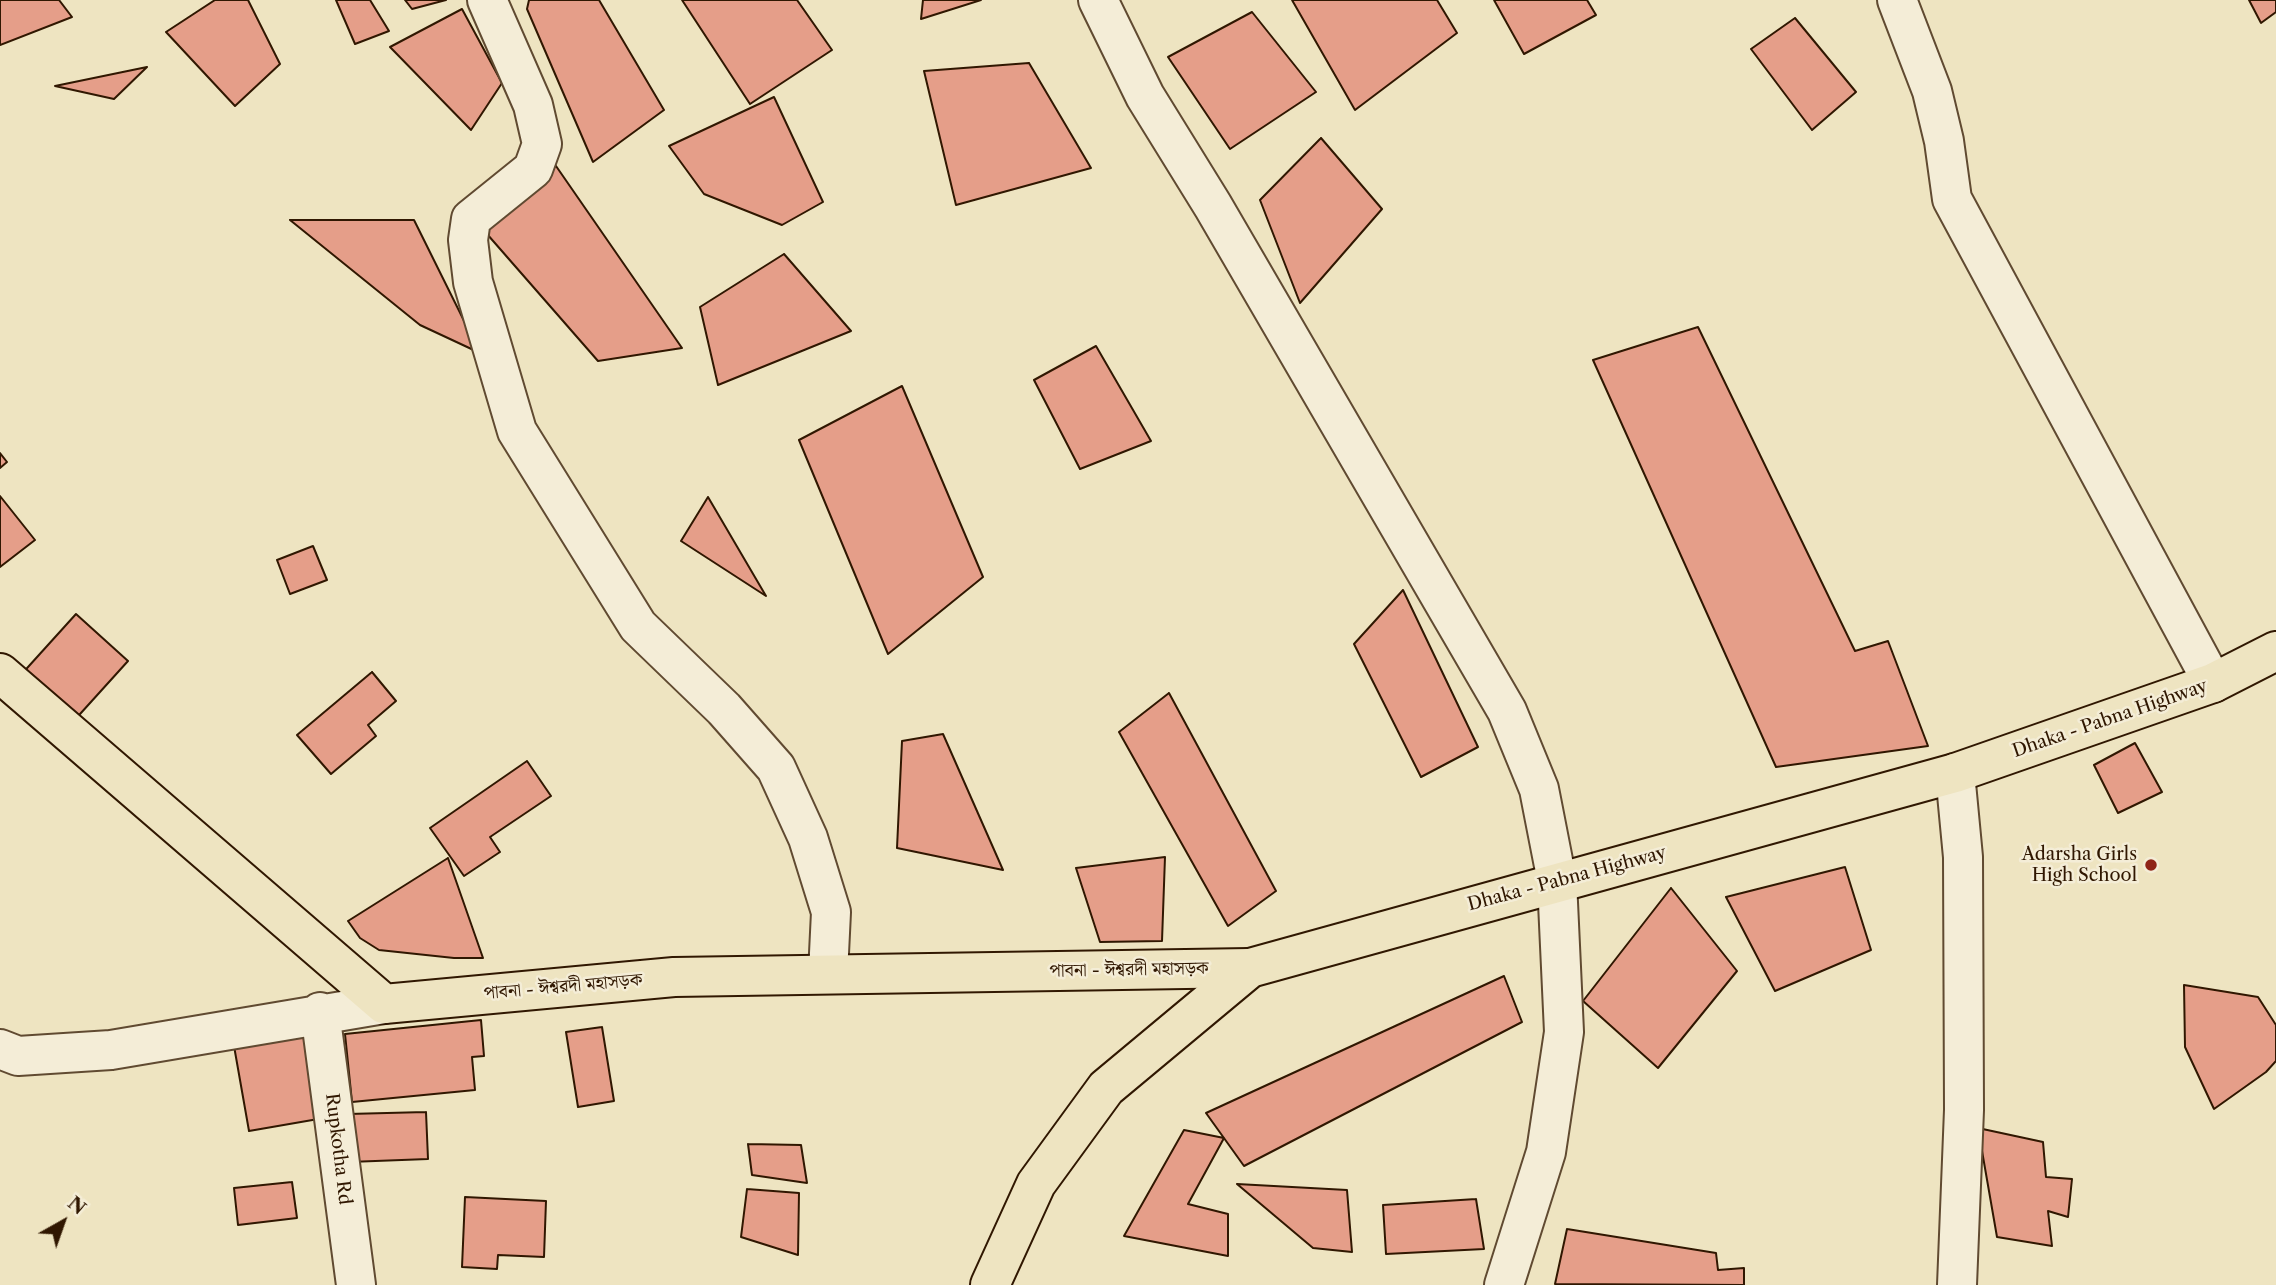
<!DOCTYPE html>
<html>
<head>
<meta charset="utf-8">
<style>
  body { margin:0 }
  #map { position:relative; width:2276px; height:1285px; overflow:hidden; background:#eee4c1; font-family:"Libre Caslon Text",serif }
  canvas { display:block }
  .north { position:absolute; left:28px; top:1187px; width:70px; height:70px; -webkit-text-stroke:5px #f4edd7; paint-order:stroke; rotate:40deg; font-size:19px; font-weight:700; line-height:28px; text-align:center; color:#301701 }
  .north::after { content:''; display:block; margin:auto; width:24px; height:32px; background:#301701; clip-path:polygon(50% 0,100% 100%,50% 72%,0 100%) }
</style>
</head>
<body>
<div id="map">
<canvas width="2276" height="1285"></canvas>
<div class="north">N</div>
</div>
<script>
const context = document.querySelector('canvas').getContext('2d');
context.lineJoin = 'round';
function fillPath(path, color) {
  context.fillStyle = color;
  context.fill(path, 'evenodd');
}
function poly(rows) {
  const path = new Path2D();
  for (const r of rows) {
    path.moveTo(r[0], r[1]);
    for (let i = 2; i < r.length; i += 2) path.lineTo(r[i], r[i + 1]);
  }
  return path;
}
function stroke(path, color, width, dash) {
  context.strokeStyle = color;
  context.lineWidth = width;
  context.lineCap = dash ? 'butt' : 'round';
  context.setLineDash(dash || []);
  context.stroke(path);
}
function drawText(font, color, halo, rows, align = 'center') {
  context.font = font + ' "Libre Caslon Text","Noto Serif Bengali",serif';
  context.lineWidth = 5;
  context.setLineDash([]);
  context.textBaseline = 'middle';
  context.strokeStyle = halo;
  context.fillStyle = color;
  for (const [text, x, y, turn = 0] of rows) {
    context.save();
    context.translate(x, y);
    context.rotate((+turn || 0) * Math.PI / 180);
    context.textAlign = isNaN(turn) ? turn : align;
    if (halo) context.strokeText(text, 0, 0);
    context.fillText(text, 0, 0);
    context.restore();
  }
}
const building = poly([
  [0,0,59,0,72,17,0,45,0,0],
  [215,0,248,0,280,64,235,106,166,32,215,0],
  [336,0,370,0,389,31,355,44,336,0],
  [405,0,446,0,412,9,405,0],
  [529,0,599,0,664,110,593,162,527,9,529,0],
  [682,0,797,0,832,50,750,104,682,0],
  [923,0,981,0,921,19,923,0],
  [1292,0,1437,0,1457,33,1355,110,1292,0],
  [1494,0,1587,0,1596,15,1524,54,1494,0],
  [2249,0,2276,0,2276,12,2261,23,2249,0],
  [462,9,502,83,471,130,390,47,462,9],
  [1252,12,1316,92,1230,149,1168,57,1252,12],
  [1795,18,1856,92,1812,130,1751,49,1795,18],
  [1029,63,1091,168,956,205,924,71,1029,63],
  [147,67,114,99,55,86,147,67],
  [774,97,823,202,782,225,704,194,669,146,774,97],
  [1321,138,1382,209,1300,303,1260,200,1321,138],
  [556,166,682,348,598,361,480,226,556,166],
  [290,220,414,220,480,353,420,325,290,220],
  [784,254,851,331,718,385,700,307,784,254],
  [1698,327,1855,651,1888,641,1928,746,1776,767,1593,360,1698,327],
  [1096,346,1151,441,1080,469,1034,380,1096,346],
  [902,386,983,577,888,654,799,440,902,386],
  [0,453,7,462,0,468,0,453],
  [0,496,35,540,0,567,0,496],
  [708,497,766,596,681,541,708,497],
  [313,546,327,580,290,594,277,560,313,546],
  [1403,590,1478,747,1421,777,1354,644,1403,590],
  [76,614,128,661,71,724,19,677,76,614],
  [372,672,396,701,368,725,376,736,331,774,297,735,372,672],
  [1169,693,1276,891,1228,926,1119,732,1169,693],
  [943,734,1003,870,897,848,902,741,943,734],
  [2135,743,2162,792,2118,813,2094,765,2135,743],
  [527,761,551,796,490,837,500,852,464,876,430,828,527,761],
  [1165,857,1162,941,1100,942,1076,868,1165,857],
  [448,858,483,958,454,958,379,950,360,938,348,921,448,858],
  [1845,867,1871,950,1775,991,1726,897,1845,867],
  [1671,888,1737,971,1658,1068,1583,1001,1671,888],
  [1504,976,1522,1022,1244,1166,1206,1113,1504,976],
  [2184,985,2258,997,2276,1025,2276,1061,2266,1072,2214,1109,2185,1047,2184,985],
  [481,1020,484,1056,472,1057,475,1090,352,1102,345,1034,481,1020],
  [602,1027,614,1101,578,1107,566,1032,602,1027],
  [309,1033,324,1118,249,1131,234,1046,309,1033],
  [426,1112,428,1159,349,1162,348,1114,426,1112],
  [1978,1128,2043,1142,2046,1177,2072,1179,2068,1217,2048,1211,2052,1246,1997,1237,1978,1128],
  [1184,1130,1224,1138,1188,1204,1228,1214,1228,1256,1124,1236,1184,1130],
  [748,1144,801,1145,807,1183,752,1175,748,1144],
  [292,1182,297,1218,238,1225,234,1188,292,1182],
  [1237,1184,1347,1190,1352,1252,1313,1248,1237,1184],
  [747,1189,799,1193,798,1255,741,1237,747,1189],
  [465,1197,546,1201,544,1257,498,1255,497,1269,462,1267,465,1197],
  [1476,1199,1484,1249,1386,1254,1383,1205,1476,1199],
  [1567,1229,1716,1253,1718,1270,1744,1268,1744,1285,1555,1284,1567,1229]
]);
fillPath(building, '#e59e89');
stroke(building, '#301701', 2);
const minor = poly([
  [487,0,533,105,542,144,533,169,471,219,468,240,473,282,517,431,638,626,724,709,776,768,808,838,831,912,828,974],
  [1098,0,1145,96,1213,206,1507,711,1539,789,1557,881,1564,1032,1546,1152,1504,1285],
  [1955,773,1963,857,1964,1110,1957,1285],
  [320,1012,356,1285],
  [0,1049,18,1056,111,1050,384,1004]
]);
const tertiary = poly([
  [1897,0,1932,91,1944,141,1952,199,2213,683]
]);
const primary = poly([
  [0,673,384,1004,674,977,1250,968]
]);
const trunk = poly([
  [990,1285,1036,1184,1106,1088,1250,968,1955,773,2213,683,2276,651]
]);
stroke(minor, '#604a31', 42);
stroke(tertiary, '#604a31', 42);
stroke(primary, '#301701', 42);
stroke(trunk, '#301701', 42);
stroke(minor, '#f4edd7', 38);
stroke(tertiary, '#f4edd7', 38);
stroke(primary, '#eee4c1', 38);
stroke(trunk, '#eee4c1', 38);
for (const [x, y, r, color] of [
  [2151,865,7,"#8f2418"]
]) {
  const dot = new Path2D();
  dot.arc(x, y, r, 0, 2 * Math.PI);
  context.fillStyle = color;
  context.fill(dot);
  stroke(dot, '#f4edd7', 2.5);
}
drawText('18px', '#301701', '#f4edd7', [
  ["Dhaka - Pabna Highway",2110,719,-19],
  ["Dhaka - Pabna Highway",1567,879,-15],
  ["পাবনা - ঈশ্বরদী মহাসড়ক",1129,970,-1],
  ["পাবনা - ঈশ্বরদী মহাসড়ক",563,987,-5],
  ["Rupkotha Rd",338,1149,83]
]);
drawText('18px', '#301701', '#f4edd7', [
  ["Adarsha Girls",2137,855],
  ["High School",2137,876]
], 'right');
</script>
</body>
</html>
